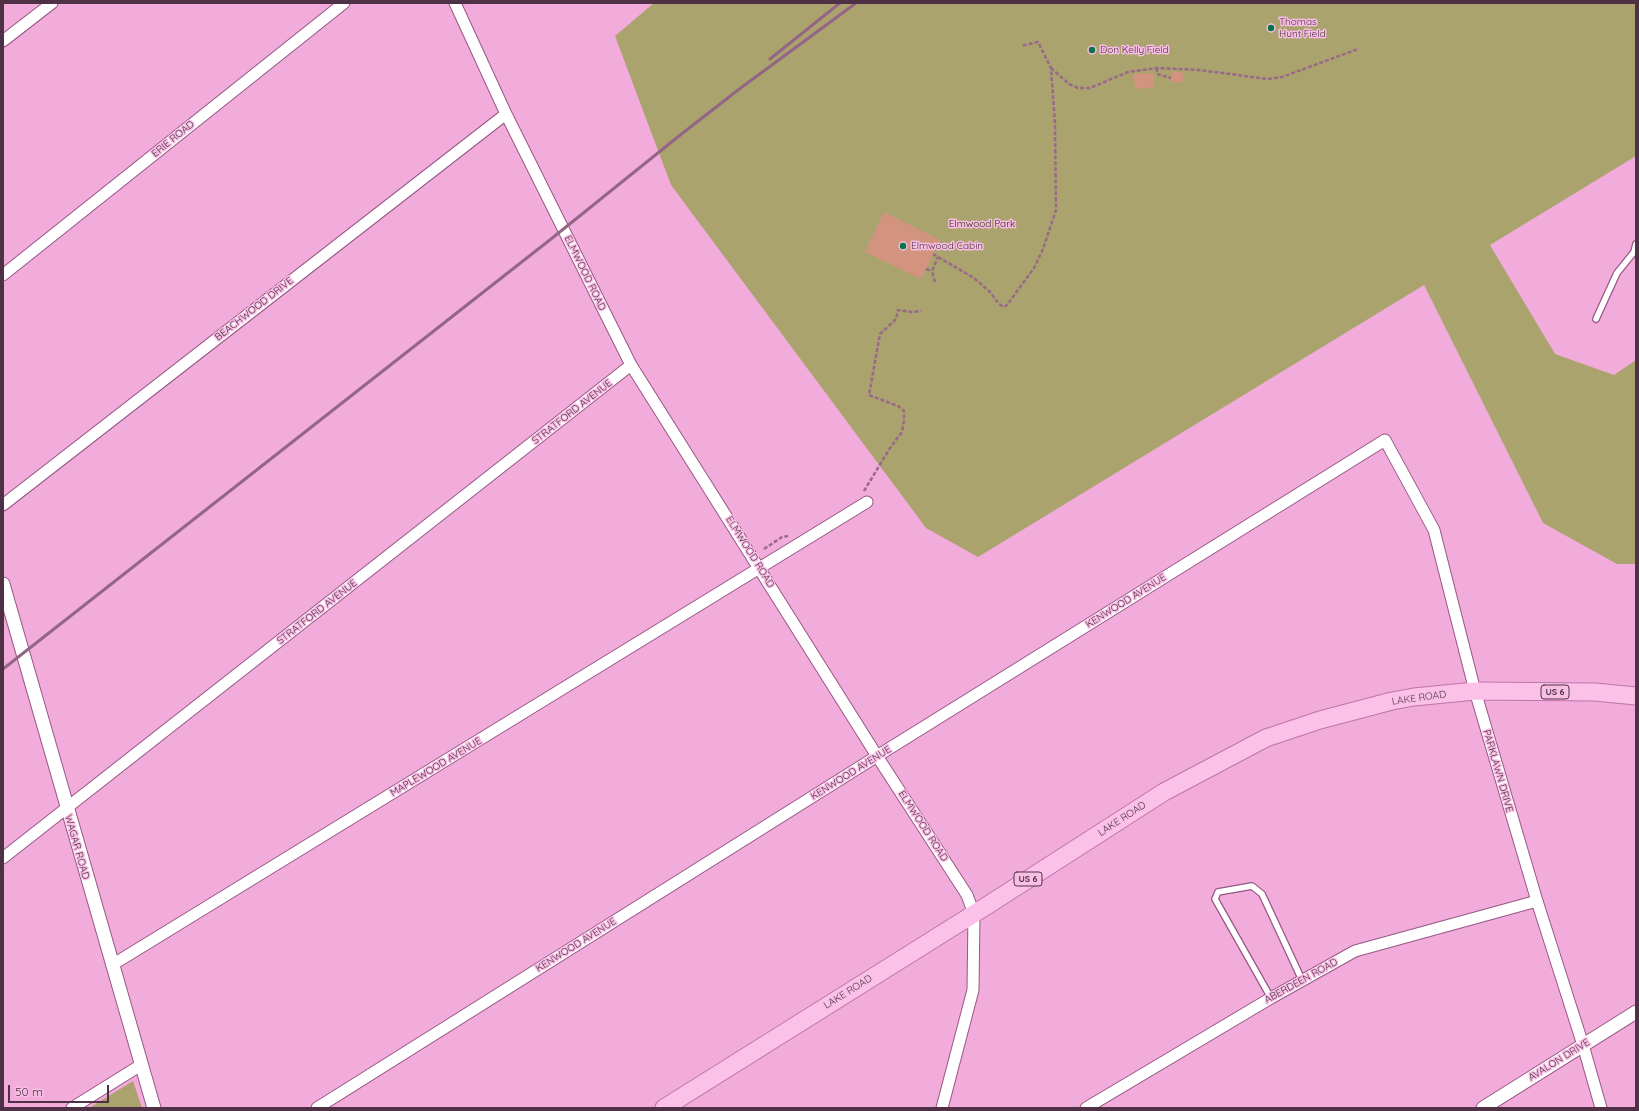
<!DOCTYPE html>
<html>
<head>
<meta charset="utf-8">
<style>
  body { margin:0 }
  #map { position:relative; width:1639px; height:1111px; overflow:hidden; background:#f2acdb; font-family:Quicksand,sans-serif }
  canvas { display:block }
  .frame { position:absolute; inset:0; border:4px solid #4e3145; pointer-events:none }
  .scale { position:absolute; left:8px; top:1085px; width:101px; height:18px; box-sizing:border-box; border:2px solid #4e3145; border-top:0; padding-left:5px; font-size:12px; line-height:14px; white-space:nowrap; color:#4e3145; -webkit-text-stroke:3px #f8bee4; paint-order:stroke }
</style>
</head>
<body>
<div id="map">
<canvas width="1639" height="1111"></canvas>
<div class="frame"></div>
<div class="scale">50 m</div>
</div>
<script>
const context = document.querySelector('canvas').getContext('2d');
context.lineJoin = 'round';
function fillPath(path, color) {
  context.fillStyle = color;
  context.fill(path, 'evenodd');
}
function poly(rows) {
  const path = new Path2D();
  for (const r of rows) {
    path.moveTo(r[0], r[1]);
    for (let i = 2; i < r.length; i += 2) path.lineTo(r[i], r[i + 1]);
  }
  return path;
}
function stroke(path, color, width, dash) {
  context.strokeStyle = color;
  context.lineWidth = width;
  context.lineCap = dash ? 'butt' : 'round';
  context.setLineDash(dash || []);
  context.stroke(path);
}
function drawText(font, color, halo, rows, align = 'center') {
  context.font = font + ' Quicksand,sans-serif';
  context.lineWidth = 3;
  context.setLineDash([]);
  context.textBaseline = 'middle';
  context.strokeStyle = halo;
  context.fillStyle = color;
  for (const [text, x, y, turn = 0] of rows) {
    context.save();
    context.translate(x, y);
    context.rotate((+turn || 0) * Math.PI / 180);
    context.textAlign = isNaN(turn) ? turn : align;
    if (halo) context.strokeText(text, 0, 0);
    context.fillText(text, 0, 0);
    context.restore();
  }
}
fillPath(poly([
  [654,3,1636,3,1636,156,1490,245,1555,354,1614,375,1636,360,1636,564,1617,564,1543,523,1424,285,978,557,926,528,671,185,615,36],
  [133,1081,142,1108,89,1108]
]), '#aba36e');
fillPath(poly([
  [1172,71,1184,73,1182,83,1170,81],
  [1153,73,1154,87,1135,89,1133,74],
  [884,212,940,240,921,279,865,252]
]), '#d2947e');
const service = poly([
  [1596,319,1617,273,1634,252,1636,244],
  [1271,998,1215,899,1218,892,1252,886,1262,894,1302,980]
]);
const minor = poly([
  [455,3,506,114,631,365,877,756,967,895,974,914,973,990,942,1108],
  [3,41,52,3],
  [3,275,344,3],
  [3,505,506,114],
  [3,858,631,365],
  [112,965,867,502],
  [72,1108,141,1065],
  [317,1108,890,748,1385,440,1434,530,1475,691,1537,901,1583,1045,1601,1108],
  [1086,1108,1271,998,1355,951,1537,901]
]);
const tertiary = poly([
  [3,584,154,1108],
  [1483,1108,1636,1012]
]);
const primary = poly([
  [664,1108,988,905,1164,792,1266,738,1320,720,1392,701,1414,697,1475,691,1595,692,1636,696]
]);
stroke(service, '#975783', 8);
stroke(minor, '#975783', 13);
stroke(tertiary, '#975783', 15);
stroke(primary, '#be74a6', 19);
stroke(poly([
  [1051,68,1069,84,1078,88,1090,88,1128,72,1157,68,1199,70,1268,79,1282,77,1358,49],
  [1157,68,1157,74,1171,78],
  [933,254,974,278,990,292,999,304,1004,307,1007,305,1034,268,1043,249,1056,210,1055,124,1051,68,1038,42,1021,46],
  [926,269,932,271],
  [935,282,932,271,938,257],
  [864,491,890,448,902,432,904,421,904,411,898,406,869,395,880,334,896,319,898,310,912,312,921,311],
  [764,549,782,537,788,536]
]), '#996989', 2.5, [4, 2]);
stroke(service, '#fff', 5.5);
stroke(minor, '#fff', 11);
stroke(tertiary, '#fff', 13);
stroke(primary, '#fcc1e9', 17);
stroke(poly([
  [770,59,840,3],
  [3,669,551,239,679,136,738,90,856,3]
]), '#946585', 3);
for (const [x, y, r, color] of [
  [1271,28,4,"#087249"],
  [1092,50,4,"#087249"],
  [903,246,4,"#087249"]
]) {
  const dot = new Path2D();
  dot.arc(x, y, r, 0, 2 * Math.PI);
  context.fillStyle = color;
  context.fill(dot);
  stroke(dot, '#f8bee4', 1.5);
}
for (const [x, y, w] of [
  [1555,692,28],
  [1028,879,28]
]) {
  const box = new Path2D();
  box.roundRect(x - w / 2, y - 7, w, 14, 3);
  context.fillStyle = '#f8bee4';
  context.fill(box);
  stroke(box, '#4e3145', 1);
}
drawText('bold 9px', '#4e3145', null, [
  ["US 6",1555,692],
  ["US 6",1028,879]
]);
drawText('10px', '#4e3145', '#f8bee4', [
  ["Thomas",1279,22],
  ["Hunt Field",1279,34],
  ["Don Kelly Field",1100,50],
  ["Elmwood Cabin",911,246]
], 'left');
drawText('10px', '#4e3145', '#f8bee4', [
  ["ERIE ROAD",173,139,-39],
  ["ELMWOOD ROAD",585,273,64],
  ["BEACHWOOD DRIVE",254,309,-38],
  ["STRATFORD AVENUE",572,412,-38],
  ["ELMWOOD ROAD",750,552,58],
  ["KENWOOD AVENUE",1126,601,-32],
  ["STRATFORD AVENUE",317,612,-38],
  ["LAKE ROAD",1419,698,-8],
  ["MAPLEWOOD AVENUE",436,767,-31],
  ["PARKLAWN DRIVE",1498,771,74],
  ["KENWOOD AVENUE",851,773,-32],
  ["LAKE ROAD",1122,819,-33],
  ["ELMWOOD ROAD",923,826,57],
  ["WAGAR ROAD",77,847,74],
  ["KENWOOD AVENUE",576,945,-32],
  ["ABERDEEN ROAD",1301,981,-29],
  ["LAKE ROAD",848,992,-32],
  ["AVALON DRIVE",1559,1060,-32]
]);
drawText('10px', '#2e290d', '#f8bee4', [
  ["Elmwood Park",982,224]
]);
</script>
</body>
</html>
